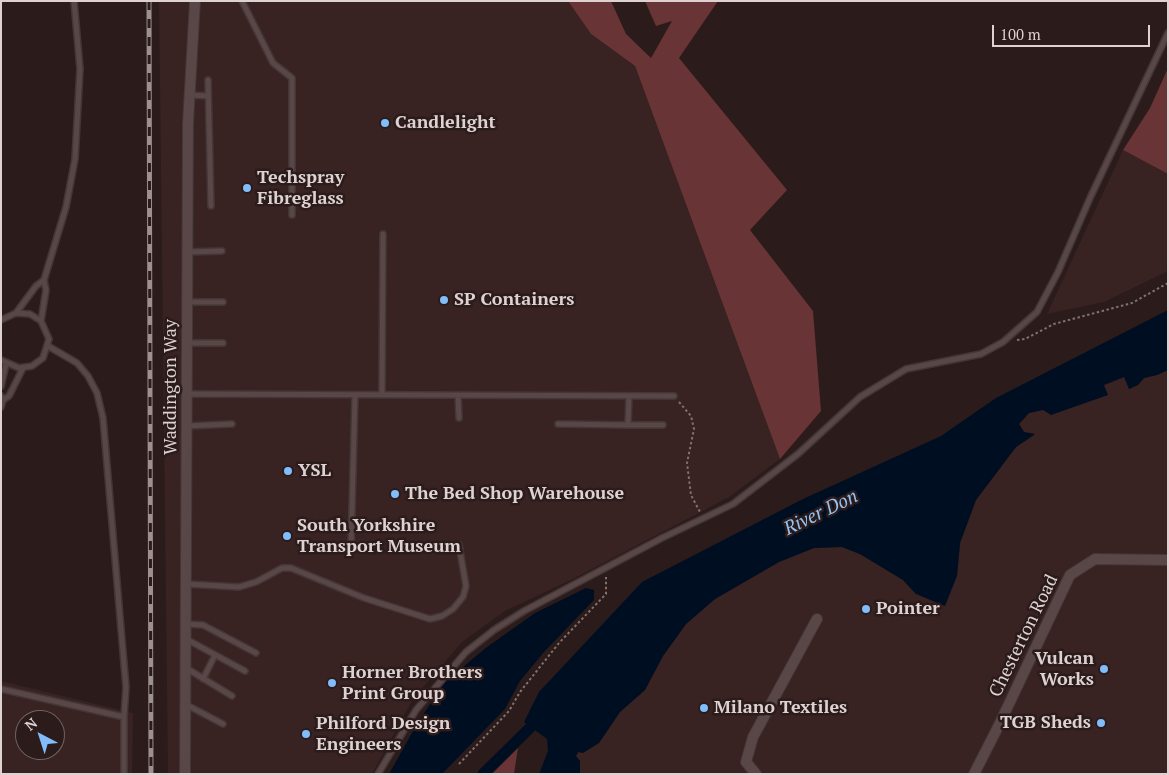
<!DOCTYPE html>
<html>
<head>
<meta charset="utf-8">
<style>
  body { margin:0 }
  #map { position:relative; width:1169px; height:775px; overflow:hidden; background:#2b1b1b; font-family:"PT Serif",serif }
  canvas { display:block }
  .frame { position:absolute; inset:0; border:2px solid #ddd1d1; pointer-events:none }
  .north { position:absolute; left:15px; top:710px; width:50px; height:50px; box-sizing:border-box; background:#2b1b1b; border:1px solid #726464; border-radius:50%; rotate:320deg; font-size:14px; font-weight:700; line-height:20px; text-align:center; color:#ddd1d1 }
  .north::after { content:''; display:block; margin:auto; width:18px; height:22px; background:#81bdfa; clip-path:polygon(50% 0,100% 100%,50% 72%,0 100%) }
  .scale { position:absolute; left:992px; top:25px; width:158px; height:22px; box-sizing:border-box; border:2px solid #ddd1d1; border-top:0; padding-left:6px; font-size:15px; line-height:18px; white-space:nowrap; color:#ddd1d1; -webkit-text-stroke:4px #2b1b1b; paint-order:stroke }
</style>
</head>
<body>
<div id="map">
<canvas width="1169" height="775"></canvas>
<div class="frame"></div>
<div class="north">N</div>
<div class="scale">100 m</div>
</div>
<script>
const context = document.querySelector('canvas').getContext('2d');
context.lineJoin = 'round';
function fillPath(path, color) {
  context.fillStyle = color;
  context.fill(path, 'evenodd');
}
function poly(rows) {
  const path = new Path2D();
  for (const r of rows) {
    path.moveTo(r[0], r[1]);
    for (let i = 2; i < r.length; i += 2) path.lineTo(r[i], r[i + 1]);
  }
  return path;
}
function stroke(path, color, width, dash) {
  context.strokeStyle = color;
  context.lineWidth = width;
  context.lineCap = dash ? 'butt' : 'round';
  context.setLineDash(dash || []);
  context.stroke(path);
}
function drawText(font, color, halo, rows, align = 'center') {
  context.font = font + ' "PT Serif",serif';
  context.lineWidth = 5;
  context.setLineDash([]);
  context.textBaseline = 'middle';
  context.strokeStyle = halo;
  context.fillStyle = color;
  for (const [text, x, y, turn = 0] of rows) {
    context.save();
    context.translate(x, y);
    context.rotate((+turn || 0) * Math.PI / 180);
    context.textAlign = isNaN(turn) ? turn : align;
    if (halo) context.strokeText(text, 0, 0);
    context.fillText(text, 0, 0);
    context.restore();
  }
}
fillPath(poly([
  [159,1,568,1,591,34,635,66,780,459,729,497,575,578,505,611,462,642,413,699,372,774,168,774],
  [1123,150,1168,174,1168,271,1104,302,1047,314],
  [1168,370,1168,774,580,774,580,761,576,756,579,752,599,743,620,712,645,690,663,656,686,624,715,599,779,562,814,548,842,547,860,554,903,580,916,594,957,576,960,543,976,500,1016,447,1035,435,1024,432,1019,424,1029,413,1107,395,1103,385,1125,377,1129,389,1138,385,1144,378,1157,375],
  [1,681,133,713,132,774,1,774],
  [25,720,55,720,55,750,25,750]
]), '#382222');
fillPath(poly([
  [568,1,611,1,626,34,651,58,672,21,656,26,645,1,718,1,679,58,787,190,750,230,813,311,821,411,780,459,635,66,591,34],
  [1168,68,1168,174,1123,150,1150,108],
  [518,748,514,774,492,774]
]), '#683435');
fillPath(poly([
  [1168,310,1168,370,1157,375,1144,378,1138,385,1129,389,1124,377,1104,385,1108,395,1051,415,1043,410,1029,413,1019,424,1024,432,1035,434,1016,447,976,500,960,543,957,576,945,606,916,594,903,580,860,554,842,547,814,548,779,562,715,599,686,624,663,656,645,690,620,712,599,743,583,753,578,752,576,756,580,761,580,774,539,774,548,751,547,739,524,722,539,692,642,582,803,499,941,436,996,398],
  [586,588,594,590,594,600,544,652,520,681,505,709,442,774,389,774,418,722,446,681,487,647,535,613]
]), '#000e22');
stroke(poly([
  [483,774,542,716]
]), '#000e22', 11);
const lane = poly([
  [242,1,273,63,292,78,292,215],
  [208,80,211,206],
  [190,95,208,96],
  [188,252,222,251],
  [188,302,223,302],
  [16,313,36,286,44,280],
  [1,320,16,313,30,314,41,321,49,339,43,358,32,366,19,368,1,360],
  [41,321,46,290,44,280,66,207,75,159,80,69,74,1],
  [188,343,223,343],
  [48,346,77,363,88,376,97,393,103,418,126,687,124,717],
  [1,386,6,364],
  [187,394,674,396],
  [382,394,383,234],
  [458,395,459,418],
  [1,396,3,400,1,407],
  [629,396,628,425,663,425],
  [3,400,9,396,23,368],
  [558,424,628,425],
  [187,426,232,424],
  [351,547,355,395],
  [186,584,239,587,256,582,282,568,291,568,364,598,430,619,442,616,453,609,463,597,466,586,459,545],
  [186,624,203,625,256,653],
  [186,639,245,671],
  [186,668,232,696],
  [203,679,215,655],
  [1,689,124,717,124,774],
  [185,704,223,724],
  [378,774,416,710,466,652,494,630,524,611,662,538,733,504,798,454,860,397,906,369,981,354,1003,342,1037,312,1058,272,1090,198,1168,33]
]);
const street = poly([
  [185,774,188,123,195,1],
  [756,774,746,762,753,737,817,619],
  [974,774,999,725,1070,575,1095,559,1168,560]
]);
stroke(lane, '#433637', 8);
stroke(street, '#433637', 12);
stroke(poly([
  [1017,340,1025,339,1054,324,1132,303,1168,283],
  [679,402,691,416,694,429,687,463,691,495,700,512],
  [459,764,509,711,520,692,559,643,606,594,606,577]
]), '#807272', 2, [2.5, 2.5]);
stroke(lane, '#594646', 5);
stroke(street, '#594646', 10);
const rail = poly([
  [149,1,151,774]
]);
stroke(rail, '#9d9090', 5);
stroke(rail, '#2b1b1b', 3, [9]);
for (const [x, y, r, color] of [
  [385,123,5,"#81bdfa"],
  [247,188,5,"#81bdfa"],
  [444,300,5,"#81bdfa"],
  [288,471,5,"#81bdfa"],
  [395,494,5,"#81bdfa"],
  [287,536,5,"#81bdfa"],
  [866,609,5,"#81bdfa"],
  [1104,669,5,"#81bdfa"],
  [332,683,5,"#81bdfa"],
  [704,708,5,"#81bdfa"],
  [1101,723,5,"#81bdfa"],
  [306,734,5,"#81bdfa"]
]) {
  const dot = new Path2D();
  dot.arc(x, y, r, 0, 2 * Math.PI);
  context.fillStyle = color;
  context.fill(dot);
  stroke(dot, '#2b1b1b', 2);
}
drawText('bold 18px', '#ddd1d1', '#2b1b1b', [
  ["Candlelight",395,123],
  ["Techspray",257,178],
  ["Fibreglass",257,199],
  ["SP Containers",454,300],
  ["YSL",298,471],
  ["The Bed Shop Warehouse",405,494],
  ["South Yorkshire",297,526],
  ["Transport Museum",297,547],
  ["Pointer",876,609],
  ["Vulcan",1094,659,"right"],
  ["Works",1094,680,"right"],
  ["Horner Brothers",342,673],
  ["Print Group",342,694],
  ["Milano Textiles",714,708],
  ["TGB Sheds",1091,723,"right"],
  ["Philford Design",316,724],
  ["Engineers",316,745]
], 'left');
drawText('18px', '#ddd1d1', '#2b1b1b', [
  ["Waddington Way",171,387,-90],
  ["Chesterton Road",1024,636,-64]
]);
drawText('italic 19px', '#92c3f6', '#2b1b1b', [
  ["River Don",821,513,-26]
]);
</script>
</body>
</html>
